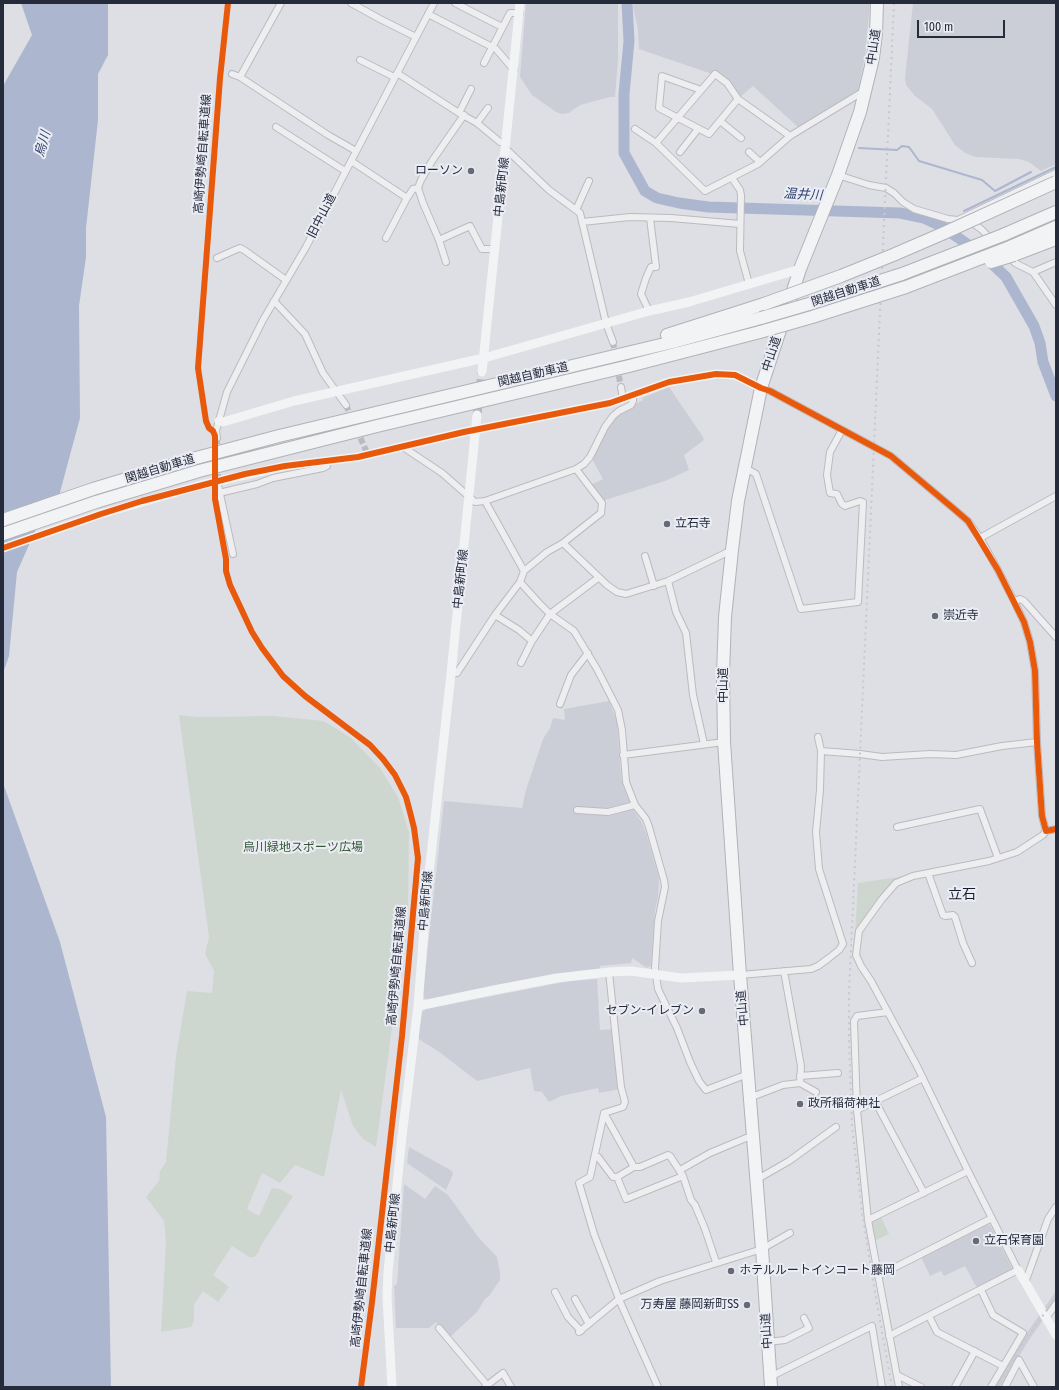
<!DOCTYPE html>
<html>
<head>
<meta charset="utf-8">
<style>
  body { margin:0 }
  #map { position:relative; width:1059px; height:1390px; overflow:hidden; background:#dedfe4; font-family:"Fira Sans Condensed",sans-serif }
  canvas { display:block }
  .frame { position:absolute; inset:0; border:4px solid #262b3c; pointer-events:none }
  .scale { position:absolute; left:917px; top:20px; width:88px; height:18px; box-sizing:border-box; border:2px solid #262b3c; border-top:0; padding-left:5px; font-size:12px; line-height:14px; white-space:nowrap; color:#262b3c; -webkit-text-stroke:3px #ebedf4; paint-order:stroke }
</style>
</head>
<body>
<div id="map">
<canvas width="1059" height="1390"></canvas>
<div class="frame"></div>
<div class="scale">100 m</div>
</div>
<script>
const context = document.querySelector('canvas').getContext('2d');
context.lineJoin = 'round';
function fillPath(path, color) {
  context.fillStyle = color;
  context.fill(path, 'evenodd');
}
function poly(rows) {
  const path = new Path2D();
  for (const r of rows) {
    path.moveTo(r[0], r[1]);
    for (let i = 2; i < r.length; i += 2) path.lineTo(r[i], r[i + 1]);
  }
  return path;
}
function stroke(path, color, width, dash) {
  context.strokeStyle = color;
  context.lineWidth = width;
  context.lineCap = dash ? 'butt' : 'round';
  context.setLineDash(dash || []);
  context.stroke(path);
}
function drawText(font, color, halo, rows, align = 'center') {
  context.font = font + ' "Fira Sans Condensed","Noto Sans JP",sans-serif';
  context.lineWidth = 4;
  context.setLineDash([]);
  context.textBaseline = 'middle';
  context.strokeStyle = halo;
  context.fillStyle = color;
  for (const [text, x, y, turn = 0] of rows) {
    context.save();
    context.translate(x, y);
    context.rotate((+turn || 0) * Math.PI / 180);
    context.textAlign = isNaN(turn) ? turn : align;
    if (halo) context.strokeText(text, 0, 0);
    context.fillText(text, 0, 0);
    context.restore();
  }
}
fillPath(poly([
  [526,3,618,3,618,60,615,97,610,97,580,105,569,113,562,114,556,112,532,95,520,77],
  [634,3,870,3,865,57,858,90,799,128,753,86,740,97,726,78,715,70,712,74,639,49,638,29,633,7],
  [913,3,1056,3,1056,164,1041,171,1029,162,1019,159,976,157,965,153,955,145,932,109,915,96,906,85,905,78],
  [669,387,703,437,704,440,684,455,689,470,665,481,602,501,591,485,603,479,592,459,607,428,620,413,643,400,642,398],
  [609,701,617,722,621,777,623,786,632,808,641,821,646,833,659,878,658,898,655,910,651,966,647,968,632,958,631,963,600,966,600,969,426,1000,424,998,423,992,444,801,522,808,526,790,543,739,550,728,553,718,565,720,564,709],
  [597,979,600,1030,614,1029,620,1089,599,1093,598,1088,561,1096,549,1102,542,1092,534,1091,530,1068,477,1081,438,1051,420,1040,418,1037,422,1012,426,1009,569,981],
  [409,1147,452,1171,453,1174,446,1190,407,1163],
  [404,1184,425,1199,435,1186,448,1195,479,1238,497,1257,500,1272,500,1280,489,1296,485,1299,477,1312,449,1338,436,1322,429,1328,396,1328,394,1286,397,1284],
  [987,1224,990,1225,1012,1268,1011,1271,977,1288,965,1266,944,1276,941,1271,930,1276,921,1257],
  [1056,1291,1056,1301,1027,1343,1001,1387,993,1387,1022,1340]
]), '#ccced7');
fillPath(poly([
  [179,715,198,717,273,716,324,721,351,738,380,768,398,797,409,832,408,908,376,1147,363,1139,353,1126,341,1090,324,1177,295,1165,280,1183,262,1173,247,1209,259,1216,272,1188,280,1189,293,1196,260,1247,259,1252,254,1257,249,1257,232,1246,213,1275,229,1287,218,1302,203,1291,194,1305,194,1321,191,1327,161,1332,166,1241,164,1221,146,1197,159,1181,160,1171,166,1162,176,1056,187,991,212,993,214,971,205,954,209,937],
  [905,876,888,888,863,921,857,932,855,932,858,883],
  [881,1217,889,1234,874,1241,872,1224,874,1220]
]), '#cdd7cf');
fillPath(poly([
  [21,3,108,3,108,55,98,74,98,120,86,228,86,257,79,306,80,418,59,496,36,529,17,572,9,656,3,673,3,86,32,35],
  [3,783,60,942,106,1117,111,1387,3,1387]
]), '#acb7cf');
stroke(poly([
  [859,148,897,150,902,146,909,147,919,161,982,180,995,191,1031,172],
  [964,211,1056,167],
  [936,224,941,221]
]), '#acb7cf', 2);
stroke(poly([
  [627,3,629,41,624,94,624,153,645,191,657,198,679,203,708,207,900,213,924,218,943,227,984,256,1006,277,1034,326,1040,343,1043,362,1056,396]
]), '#acb7cf', 11);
stroke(poly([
  [613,342,616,358],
  [617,367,621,387],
  [346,405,368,455],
  [217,438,218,483]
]), '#b9bbc2', 6, [6, 3]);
stroke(poly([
  [477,415,482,372]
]), '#b9bbc2', 9, [9, 4.5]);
const street = poly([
  [351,3,380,19,416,37],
  [455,3,502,27],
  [428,14,496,49,514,70],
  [360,60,394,77],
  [484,63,510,13,520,13],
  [397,73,459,113,477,123,500,142,506,143],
  [232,74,240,77,328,135,356,151],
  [240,77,281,3],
  [701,90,662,76,659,108,709,134,738,99],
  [459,113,471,89],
  [720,121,741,138],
  [477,123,488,108],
  [276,127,345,171],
  [635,129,656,143,705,191,758,164,790,136,864,91],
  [656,143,715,74,727,83,738,99,790,136],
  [506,149,549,190,580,213,606,323,613,342],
  [680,152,698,129],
  [749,152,760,162],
  [351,161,407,198],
  [838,175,869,185,886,188,894,193,903,202,914,209,948,219,958,220,1056,173],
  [732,178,740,190,741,195,740,251,749,284],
  [576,210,589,181],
  [582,222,630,217,671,218,740,224],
  [970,223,974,224,981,229,1015,263,1033,272,1056,262],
  [386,238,407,198,413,189,418,188],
  [439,240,470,226,482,249,495,249],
  [217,258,235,250,240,248,244,250,286,280],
  [446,262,439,240,423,203,418,188,421,180,432,161,464,115],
  [1033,272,1056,305],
  [274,301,305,334,323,373,346,405],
  [649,311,641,294,646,278,651,267,656,267,650,218],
  [621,387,623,399],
  [761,388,770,391,891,456,954,509,968,521,980,538,998,570,1014,601,1024,622,1030,642,1035,671,1037,742,1042,816,1046,831,1056,829],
  [217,438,216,431,227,392,263,320,306,247,434,3],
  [403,447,442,473,475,502,485,501,576,469,584,464,590,457,605,427,613,416,619,411,631,405,633,401,633,396],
  [744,467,756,474,801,609,858,602,863,502,860,501,845,506,842,504,837,494,830,493,827,475,830,452,842,430],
  [218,485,233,554],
  [219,493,257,484,273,478,323,468,327,466,328,461],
  [485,501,524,571,520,582,539,603,550,614,574,631,597,669,618,710,622,730,626,782,635,805,646,819,649,827,664,880,665,887,658,921,655,968,658,989,677,1028,690,1062,699,1081,706,1090,748,1074],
  [980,538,1056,496],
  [563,543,607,585,617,592,626,594,668,581,732,550],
  [645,556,654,586],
  [524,571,547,552,563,543,601,513,602,503,576,469],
  [668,581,676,612,686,633,693,695,704,744],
  [1014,601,1020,599,1024,601,1056,637],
  [495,615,519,630,532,641,521,663],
  [532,641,550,614,598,578],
  [451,674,457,673,495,615,520,582],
  [560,704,571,675,588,653],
  [818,737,821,751,820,790,816,832,819,869,843,944],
  [821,751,860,754,882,757,930,754,956,755,1002,746,1037,742],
  [623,755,724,742],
  [577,810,608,812,635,805],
  [897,827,980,809,998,858],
  [928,873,943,915,945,916,953,915,955,917,963,943,972,963],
  [784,971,801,1066,800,1083],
  [609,972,621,1087,625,1102,623,1107,604,1113,590,1177,579,1183,594,1234,621,1304,658,1387],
  [740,975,811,969,818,966,829,958,839,950,843,944],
  [888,1012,857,1016,854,1021,857,1110,868,1220,899,1387],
  [800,1076,838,1073],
  [750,1097,757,1095,783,1085,800,1083,816,1092],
  [875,1101,924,1193],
  [857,1110,923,1078],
  [604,1113,634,1167],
  [594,1158,598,1157,613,1177,617,1177],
  [680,1170,710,1153,746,1138,753,1137],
  [683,1176,626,1199,617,1177,634,1167,640,1167,668,1155,670,1156,683,1176,691,1200,695,1205,705,1229,716,1262],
  [756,1180,789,1161,836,1127],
  [868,1220,968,1171],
  [878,1276,992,1218],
  [1025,1283,1048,1219,1056,1207],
  [981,1290,993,1315,1023,1333,991,1387],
  [555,1292,568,1317,581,1331],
  [575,1299,589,1324],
  [929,1316,937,1332,1003,1366],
  [1046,1318,1056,1304],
  [439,1328,487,1385],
  [579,1332,619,1299,660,1281,762,1249,790,1233],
  [889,1336,1018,1270,968,1171,917,1066,871,981,861,966,856,955,859,931,882,899,896,883,913,876,989,861,1017,852,1043,835,1046,831],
  [768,1342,785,1340,809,1328,804,1318],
  [1019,1360,1034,1387],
  [897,1375,921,1387],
  [770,1377,872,1326,882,1387],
  [485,1387,503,1373,511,1387],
  [955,1387,975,1351],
  [1005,1387,1019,1360]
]);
const highway = poly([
  [1003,235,1056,212],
  [1010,247,1056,227],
  [1014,255,1056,239],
  [667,335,764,304],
  [3,520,93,489,196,458,279,436,673,342,761,318],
  [3,534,96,502,199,471,377,426,629,366,760,332],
  [771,1387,762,1249,740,975,724,742,723,674,725,617,732,550,738,501,761,388,800,269,838,175,860,112,873,58,876,34,877,3]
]);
stroke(street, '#babbc0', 8);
stroke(highway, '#b1b2b8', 14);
stroke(street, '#eeeef0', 6);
stroke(poly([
  [482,372,520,3],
  [219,421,223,422,294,401,484,358,649,311,689,302,800,269],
  [3,548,101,514,201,485,285,466,358,457,464,432,610,403,669,382,716,374,735,375,761,388],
  [418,1006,494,990,557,978,609,972,631,971,681,978,740,975],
  [1018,1270,1056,1335],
  [392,1387,387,1297,388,1272,402,1136,418,1006,427,891,451,674,477,415]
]), '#f2f3f4', 9);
stroke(highway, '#f2f3f4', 12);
stroke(poly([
  [892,1387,876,1298,862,1212,852,1126,849,1039,849,993,860,754,894,3],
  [997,1387,1024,1342,1056,1297]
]), '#c7c8cc', 2, [2, 4]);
const highwayBridge = poly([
  [991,262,1014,255],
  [764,304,841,276,893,255,944,233,1056,182],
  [761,318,809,304,902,274,1003,235],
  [760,332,812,317,906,287,1010,247]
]);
stroke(highwayBridge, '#b1b2b8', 14, []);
stroke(highwayBridge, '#f2f3f4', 12);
stroke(poly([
  [228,3,220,78,198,368,206,421,209,428,213,431,215,436,215,499,226,559,226,571,230,585,252,632,262,648,283,676,305,696,370,745,383,759,395,775,406,797,410,812,414,828,418,858,402,1036,372,1302,361,1387],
  [3,548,101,514,142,501,245,474,285,466,358,457,464,432,610,403,669,382,716,374,735,375,761,388,770,391,891,456,954,509,968,521,998,570,1024,622,1030,642,1035,671,1037,742,1042,816,1046,831,1056,829]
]), '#e8590c', 6);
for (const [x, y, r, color] of [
  [471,171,4,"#666a77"],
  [667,524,4,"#666a77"],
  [935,616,4,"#666a77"],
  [702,1011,4,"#666a77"],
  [800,1104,4,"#666a77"],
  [976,1241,4,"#666a77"],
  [731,1271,4,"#666a77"],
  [747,1305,4,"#666a77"]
]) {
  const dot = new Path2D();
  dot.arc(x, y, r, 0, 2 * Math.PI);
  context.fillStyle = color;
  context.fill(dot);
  stroke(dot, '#ebedf4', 1.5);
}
drawText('12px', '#262b3c', '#ebedf4', [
  ["中山道",874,47,-82],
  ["高崎伊勢崎自転車道線",203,154,-86],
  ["中島新町線",502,187,-84],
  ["旧中山道",322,216,-63],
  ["関越自動車道",846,292,-18],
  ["中山道",772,354,-72],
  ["関越自動車道",533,375,-13],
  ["関越自動車道",160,469,-17],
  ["中島新町線",461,579,-84],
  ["中山道",724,685,-90],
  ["中島新町線",426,901,-85],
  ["高崎伊勢崎自転車道線",397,966,-85],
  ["中山道",743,1008,-95],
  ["中島新町線",393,1223,-84],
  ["高崎伊勢崎自転車道線",362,1288,-84],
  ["中山道",767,1331,-94]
]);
drawText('12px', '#262b3c', '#ebedf4', [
  ["ローソン",463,171,"right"],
  ["立石寺",675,524],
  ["崇近寺",943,616],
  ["セブン-イレブン",694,1011,"right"],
  ["政所稲荷神社",808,1104],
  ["立石保育園",984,1241],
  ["ホテルルートインコート藤岡",739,1271],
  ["万寿屋 藤岡新町SS",739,1305,"right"]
], 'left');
drawText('12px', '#355734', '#ebedf4', [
  ["烏川緑地スポーツ広場",303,848]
]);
drawText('italic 13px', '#31436f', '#ebedf4', [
  ["烏川",43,144,-74],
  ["温井川",803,195,3]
]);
drawText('14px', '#191c2c', '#ebedf4', [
  ["立石",962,895]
]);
</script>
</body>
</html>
